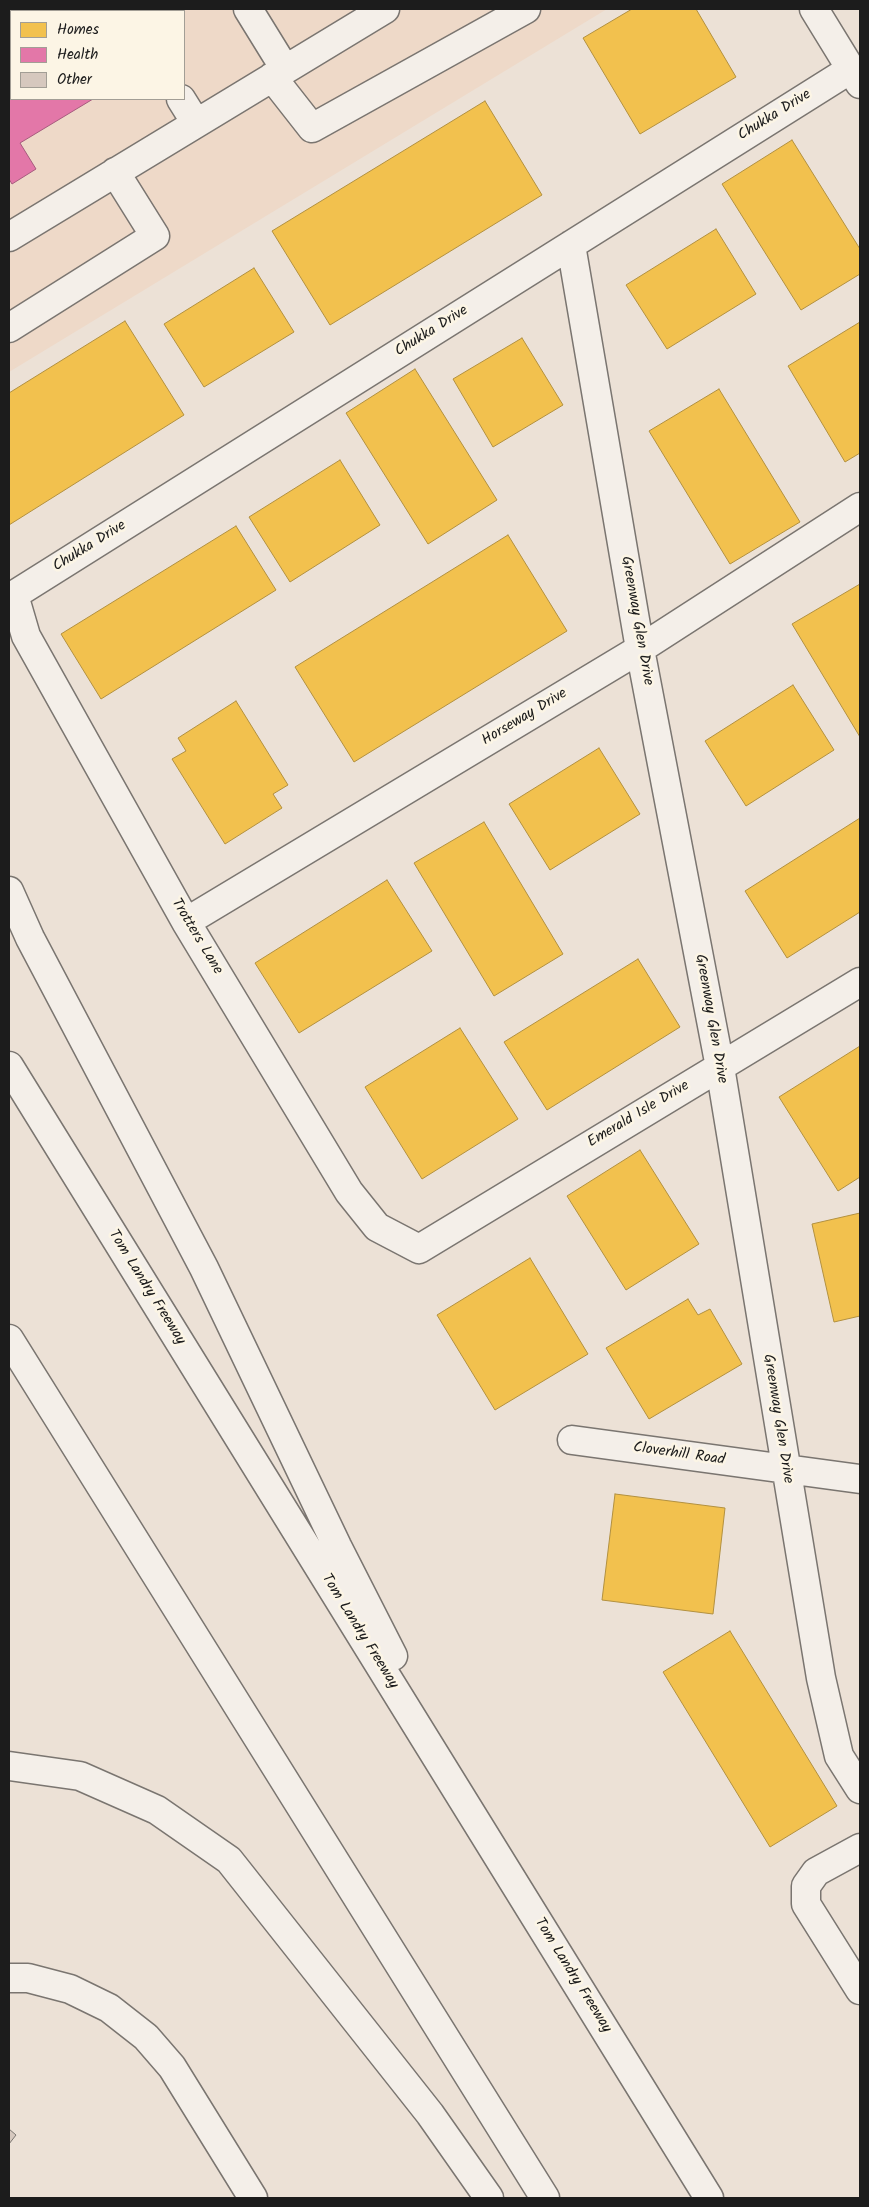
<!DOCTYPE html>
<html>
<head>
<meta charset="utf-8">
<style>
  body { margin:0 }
  #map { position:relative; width:869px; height:2207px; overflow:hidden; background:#ece1d6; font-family:Kalam,sans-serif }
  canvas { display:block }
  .frame { position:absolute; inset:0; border:10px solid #1c1c1c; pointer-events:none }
  .legend { position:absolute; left:10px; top:10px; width:175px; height:90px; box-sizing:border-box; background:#fcf5e5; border:1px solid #a29e95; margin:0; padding:6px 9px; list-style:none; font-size:15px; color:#1c1c1c }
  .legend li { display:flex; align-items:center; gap:10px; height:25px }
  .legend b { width:25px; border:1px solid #a29e95 }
</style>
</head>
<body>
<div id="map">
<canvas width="869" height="2207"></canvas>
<div class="frame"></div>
<ul class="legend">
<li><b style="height:14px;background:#f2c14e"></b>Homes</li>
<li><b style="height:14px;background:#e377a8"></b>Health</li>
<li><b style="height:14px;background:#d6c8be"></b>Other</li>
</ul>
</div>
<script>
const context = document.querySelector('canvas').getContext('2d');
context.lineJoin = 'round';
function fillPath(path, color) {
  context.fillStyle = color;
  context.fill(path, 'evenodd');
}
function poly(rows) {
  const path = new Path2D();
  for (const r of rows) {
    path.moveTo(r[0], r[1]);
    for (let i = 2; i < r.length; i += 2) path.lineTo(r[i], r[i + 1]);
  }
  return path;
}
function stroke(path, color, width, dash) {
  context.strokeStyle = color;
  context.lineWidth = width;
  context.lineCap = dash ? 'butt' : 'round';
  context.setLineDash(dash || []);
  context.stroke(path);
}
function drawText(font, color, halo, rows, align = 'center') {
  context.font = font + ' Kalam,sans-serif';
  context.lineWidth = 5;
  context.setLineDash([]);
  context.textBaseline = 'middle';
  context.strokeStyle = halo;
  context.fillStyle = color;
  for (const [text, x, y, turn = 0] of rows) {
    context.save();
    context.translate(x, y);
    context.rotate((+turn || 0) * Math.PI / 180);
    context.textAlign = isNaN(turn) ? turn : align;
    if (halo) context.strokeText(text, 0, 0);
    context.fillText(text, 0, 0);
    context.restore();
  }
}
fillPath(poly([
  [9,9,607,9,9,372],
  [11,11,184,11,184,99,11,99]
]), '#eed9c8');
const homes = poly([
  [632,9,696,9,736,77,640,134,583,38,632,9],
  [485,101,542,195,330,325,272,231,485,101],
  [792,140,860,249,860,274,801,310,722,184,792,140],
  [716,229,756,294,667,349,626,285,716,229],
  [254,268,294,332,204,387,164,324,254,268],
  [125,321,184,415,9,525,9,393,125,321],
  [860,322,860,453,845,462,788,366,860,322],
  [522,338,563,405,493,447,453,379,522,338],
  [415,369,497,500,428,544,346,413,415,369],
  [719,389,800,522,730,564,649,431,719,389],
  [340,460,380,525,290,582,249,517,340,460],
  [236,526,276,590,101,699,61,634,236,526],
  [508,535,567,631,354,762,295,667,508,535],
  [860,584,860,737,792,624,860,584],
  [793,685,834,750,746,806,705,741,793,685],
  [236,701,288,785,273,794,282,808,225,844,172,759,186,751,178,738,236,701],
  [599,748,640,814,550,870,509,804,599,748],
  [860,818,860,912,787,958,745,891,860,818],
  [484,822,563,954,494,996,414,863,484,822],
  [387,880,432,951,299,1033,255,963,387,880],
  [638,959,680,1027,547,1110,504,1042,638,959],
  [460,1028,518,1119,422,1179,365,1087,460,1028],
  [860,1046,860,1177,838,1191,779,1097,860,1046],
  [640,1150,699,1244,626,1290,567,1196,640,1150],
  [860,1213,860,1316,834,1322,812,1224,860,1213],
  [530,1258,588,1354,495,1410,437,1315,530,1258],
  [688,1299,698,1315,710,1309,742,1364,649,1419,606,1348,688,1299],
  [615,1494,725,1508,713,1614,602,1600,615,1494],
  [730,1631,837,1806,770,1847,663,1672,730,1631]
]);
fillPath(homes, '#f2c14e');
stroke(homes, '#b2903f', 1);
const health = poly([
  [9,9,41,9,42,11,11,11,11,99,93,99,20,143,36,169,12,184,9,179,9,9]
]);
fillPath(health, '#e377a8');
stroke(health, '#a75c7e', 1);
const building = poly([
  [9,2129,16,2135,9,2144,9,2129]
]);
fillPath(building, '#d6c8be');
stroke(building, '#7a7570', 1);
const minor = poly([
  [126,9,128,11],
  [248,9,285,69],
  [814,9,860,84],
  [851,69,14,595,26,636,186,922,349,1192,377,1227,419,1249,860,982],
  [272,77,312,128,526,9],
  [181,99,196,123],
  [9,237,385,9],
  [571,245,640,649,720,1067,821,1678,839,1756,860,1789],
  [9,328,155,236,115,172],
  [186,922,640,649,860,507],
  [572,1440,860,1479],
  [860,1848,816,1872,806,1886,806,1904,860,1990],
  [9,1978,28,1978,70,1989,109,2008,146,2037,172,2067,253,2198]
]);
const highway = poly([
  [9,891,30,938,204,1268,337,1546,393,1656],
  [9,1066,709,2198],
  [9,1339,545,2198],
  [9,1766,80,1776,157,1810,229,1860,430,2114,489,2198]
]);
stroke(minor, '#7a7570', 31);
stroke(highway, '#7a7570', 31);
stroke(minor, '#f4efe9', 28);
stroke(highway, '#f4efe9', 28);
drawText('15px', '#1c1c1c', '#fcf5e5', [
  ["Chukka Drive",775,116,-32],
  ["Chukka Drive",432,332,-32],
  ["Chukka Drive",90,547,-32],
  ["Greenway Glen Drive",636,621,80],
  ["Horseway Drive",525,718,-31],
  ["Trotters Lane",196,937,59],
  ["Greenway Glen Drive",710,1019,80],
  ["Emerald Isle Drive",639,1115,-31],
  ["Tom Landry Freeway",146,1288,58],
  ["Greenway Glen Drive",777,1419,81],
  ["Cloverhill Road",679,1455,8],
  ["Tom Landry Freeway",359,1632,58],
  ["Tom Landry Freeway",572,1976,58]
]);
</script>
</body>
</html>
